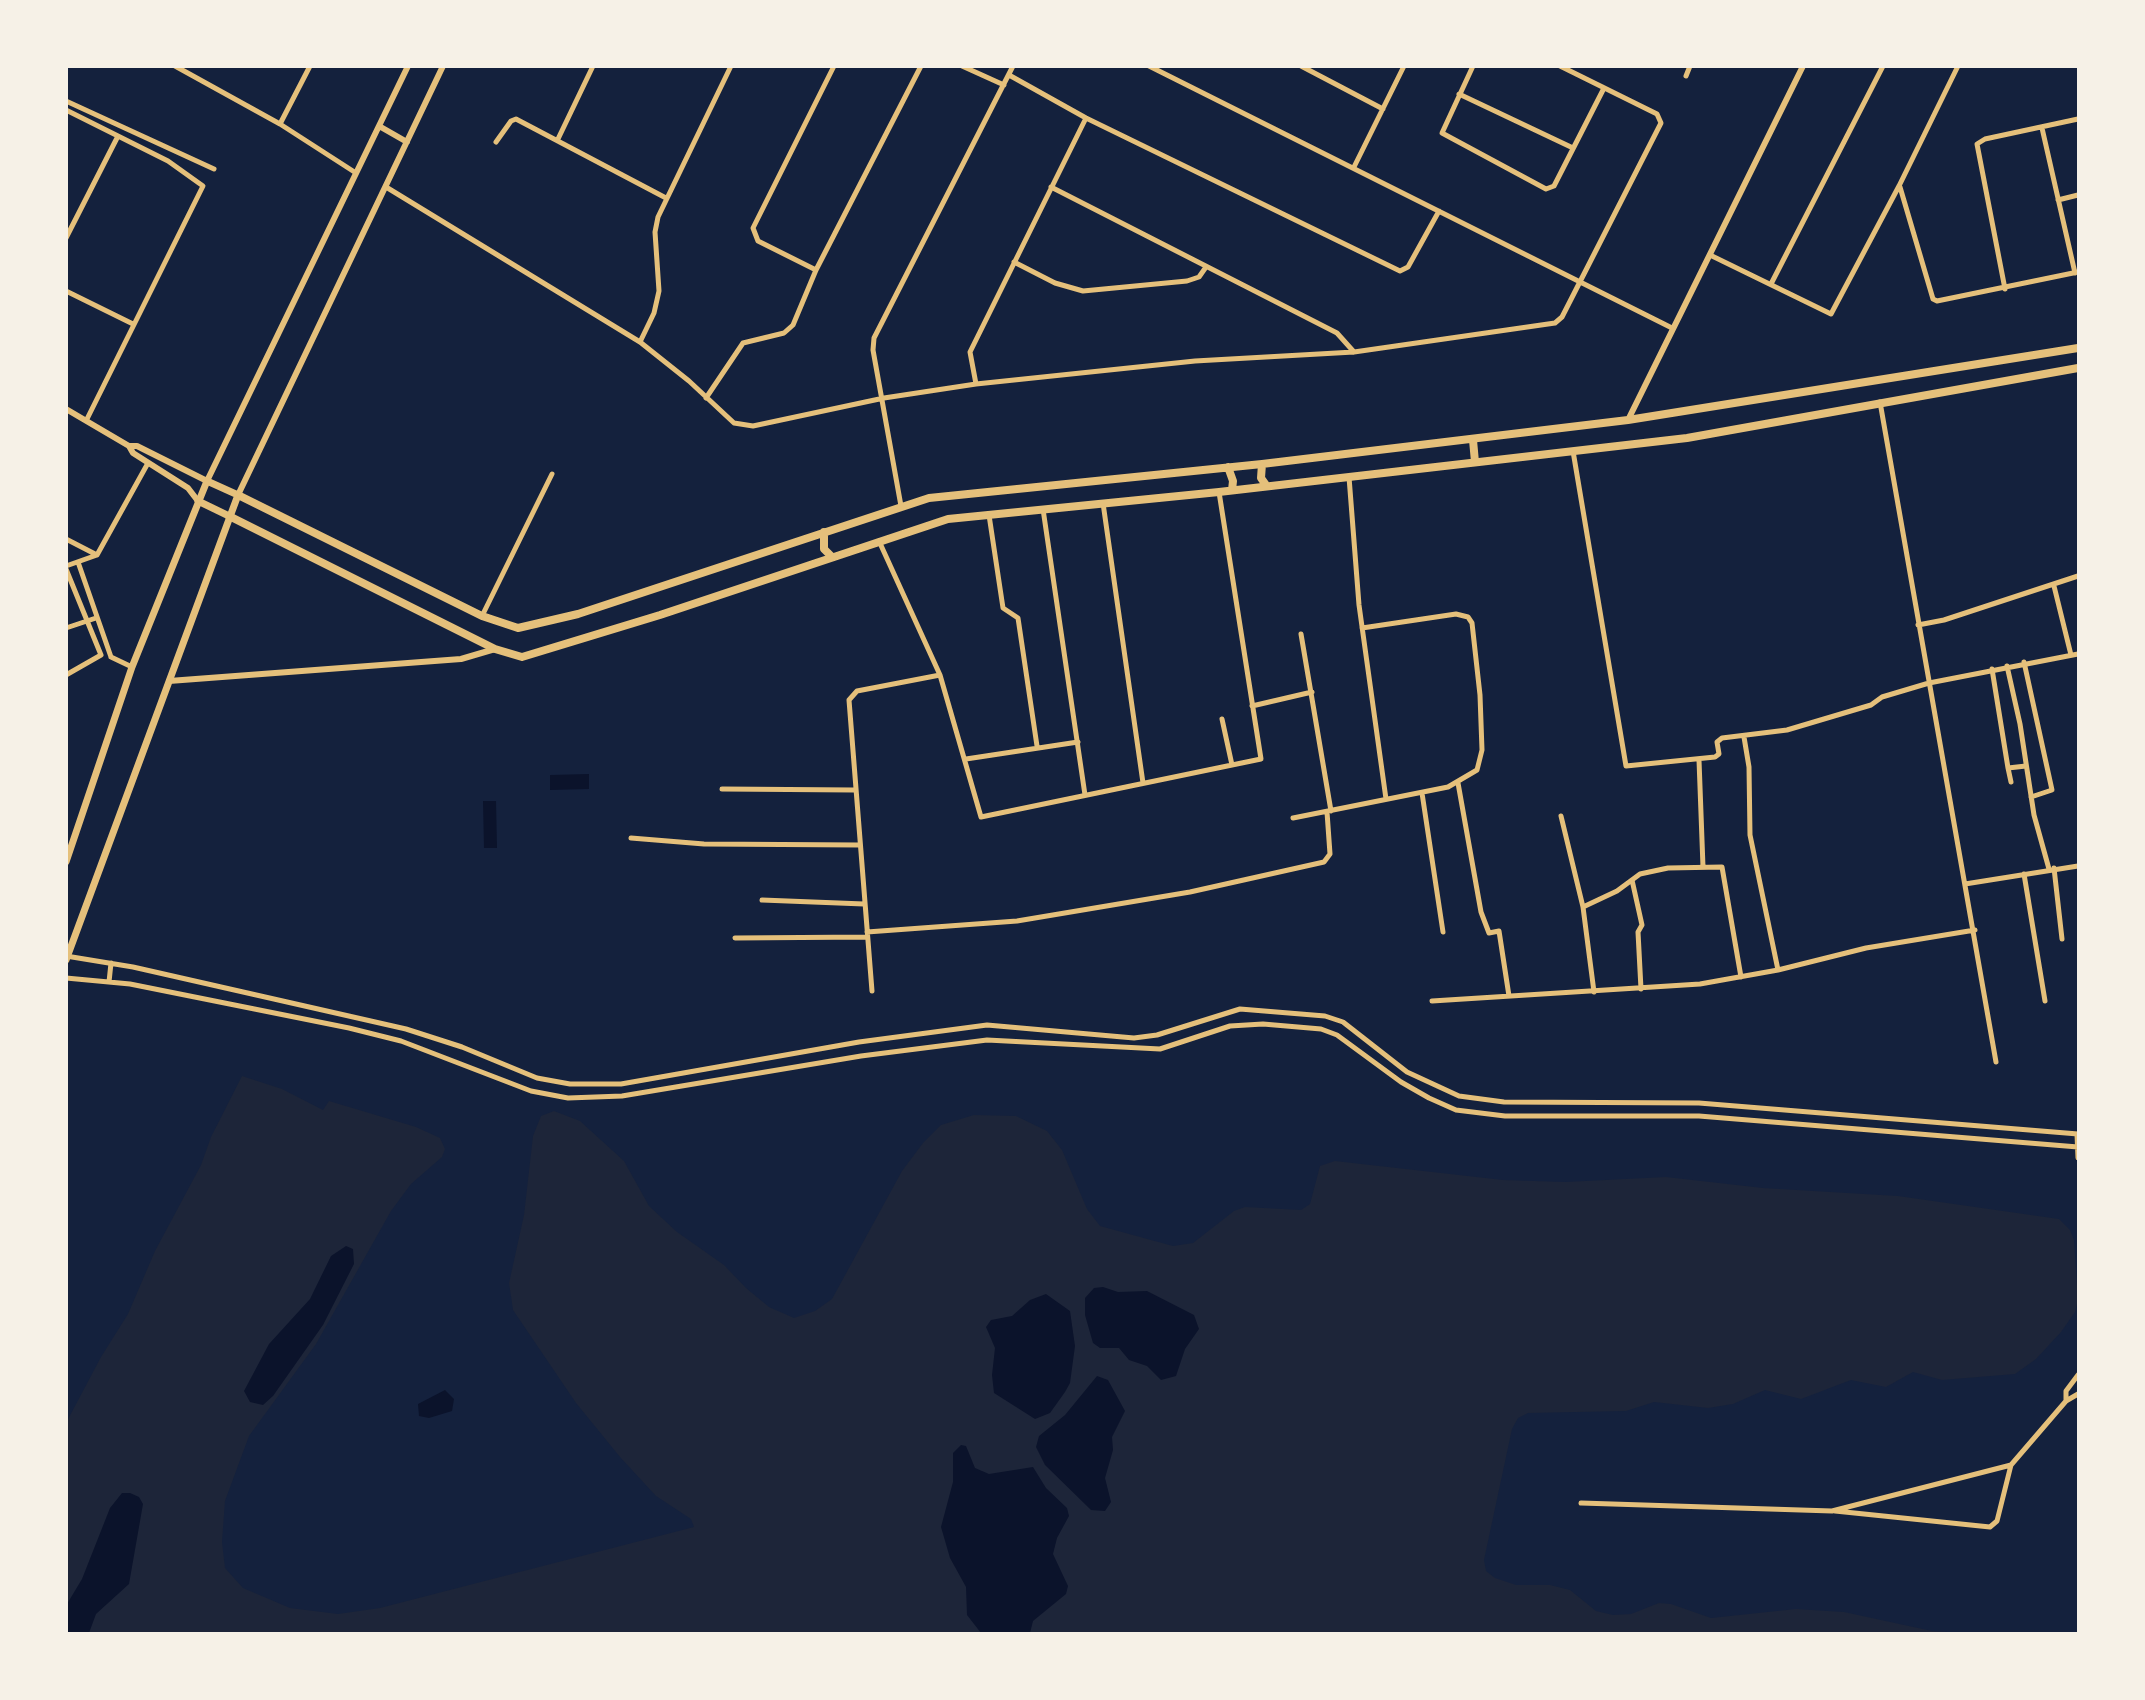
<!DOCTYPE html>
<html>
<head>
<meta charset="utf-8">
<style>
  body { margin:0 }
  #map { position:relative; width:2145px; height:1700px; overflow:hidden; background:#14213d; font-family:"Varela Round",sans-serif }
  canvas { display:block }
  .frame { position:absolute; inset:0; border:68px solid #f6f1e7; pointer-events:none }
</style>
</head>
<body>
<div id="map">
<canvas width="2145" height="1700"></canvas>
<div class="frame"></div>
</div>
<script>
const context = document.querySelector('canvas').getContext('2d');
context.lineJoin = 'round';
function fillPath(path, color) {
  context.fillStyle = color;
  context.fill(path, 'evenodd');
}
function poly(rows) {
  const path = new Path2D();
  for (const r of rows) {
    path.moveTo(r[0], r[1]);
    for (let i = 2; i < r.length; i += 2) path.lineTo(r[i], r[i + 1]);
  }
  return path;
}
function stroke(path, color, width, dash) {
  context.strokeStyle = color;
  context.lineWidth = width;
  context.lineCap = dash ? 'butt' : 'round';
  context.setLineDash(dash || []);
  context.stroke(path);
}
fillPath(poly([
  [242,1076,282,1089,323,1110,329,1101,416,1127,440,1138,445,1149,442,1157,411,1184,391,1211,316,1344,249,1436,225,1501,222,1542,225,1568,243,1588,290,1608,338,1614,380,1608,694,1527,691,1519,656,1496,620,1457,576,1403,513,1310,509,1283,524,1215,533,1136,541,1116,554,1111,580,1121,624,1161,649,1206,677,1232,724,1265,746,1288,769,1307,794,1318,815,1311,832,1299,902,1171,923,1143,941,1125,974,1115,1016,1116,1047,1131,1062,1150,1087,1209,1100,1226,1173,1246,1193,1243,1234,1211,1245,1207,1301,1210,1310,1204,1320,1166,1335,1161,1503,1180,1565,1182,1666,1177,1763,1188,1898,1196,2059,1219,2070,1230,2074,1240,2078,1300,2075,1312,2061,1332,2036,1359,2015,1374,1942,1380,1913,1372,1886,1387,1851,1380,1801,1399,1765,1390,1733,1404,1708,1408,1654,1402,1626,1411,1528,1413,1518,1418,1512,1429,1484,1560,1486,1571,1495,1578,1516,1585,1550,1585,1570,1590,1596,1611,1613,1615,1631,1614,1659,1603,1671,1604,1711,1618,1796,1609,1844,1612,1932,1631,1961,1633,67,1633,66,1423,101,1357,128,1314,155,1251,201,1165,211,1137]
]), '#1d2539');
fillPath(poly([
  [589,774,589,789,550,790,550,775],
  [483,801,496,801,497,848,484,848],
  [346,1246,353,1249,354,1264,323,1325,273,1396,263,1405,250,1402,244,1391,269,1344,310,1299,331,1256],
  [1103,1287,1118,1292,1147,1291,1194,1315,1199,1329,1185,1349,1176,1376,1161,1380,1147,1366,1129,1360,1119,1348,1100,1348,1093,1343,1085,1315,1085,1298,1094,1288],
  [1046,1294,1070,1311,1075,1346,1070,1383,1065,1392,1050,1413,1035,1419,994,1393,992,1375,995,1348,986,1327,991,1320,1012,1316,1030,1300],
  [1097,1376,1108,1380,1125,1411,1112,1437,1113,1450,1105,1478,1111,1502,1105,1511,1091,1510,1045,1465,1036,1447,1039,1436,1065,1415],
  [445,1390,454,1399,452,1411,429,1418,419,1416,418,1404],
  [961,1445,966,1446,975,1468,989,1474,1033,1467,1046,1488,1067,1508,1069,1516,1057,1538,1053,1554,1068,1586,1066,1594,1033,1621,1030,1633,981,1633,967,1615,966,1587,950,1558,941,1527,953,1482,953,1453],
  [122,1493,130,1493,139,1497,143,1504,129,1584,96,1614,89,1633,67,1633,67,1604,82,1579,110,1508]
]), '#0b132b');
stroke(poly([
  [175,66,280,124,356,173],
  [962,66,1004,85],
  [1149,66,1672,328],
  [1301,66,1383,109],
  [1473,66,1442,133,1546,189,1554,186,1603,90],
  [1009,75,1086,118,1400,271,1408,267,1439,211],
  [1686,76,1690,66],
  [1459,94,1573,148],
  [66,101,214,169],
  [66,110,168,161,203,186,87,419],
  [280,124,310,66],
  [2042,128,2075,273],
  [558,139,593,66],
  [496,142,511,121,516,119,666,198],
  [1354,167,1404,66],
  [386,187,640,342,689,381,734,423,753,426,884,398,976,384,1195,361,1354,352,1555,323,1562,317,1661,123,1657,114,1560,66],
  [1051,187,1337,333,1354,352],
  [1900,187,1933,299,1937,301,2078,272],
  [2058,200,2078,195],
  [66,238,118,136],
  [1710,255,1831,314,1899,186,1958,66],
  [1014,262,1055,283,1083,291,1187,281,1199,277,1206,267],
  [816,270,758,241,753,228,834,66],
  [1771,284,1883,66],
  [2005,289,1977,144,1985,139,2078,119],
  [66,291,133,324],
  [640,342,654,313,659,291,655,232,658,217,731,66],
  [976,384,970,352,1086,118],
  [706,398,743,343,784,333,793,325,816,270,921,66],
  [1880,402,1996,1062],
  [1573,451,1626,766,1715,757,1719,754,1717,742,1722,738,1787,730,1871,705,1882,697,1929,683,2078,654],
  [1349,477,1359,605,1386,799],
  [1103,503,1143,783],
  [901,506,873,350,874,338,1013,66],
  [1043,509,1085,795],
  [989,515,1003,608,1018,618,1037,746],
  [66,539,97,555],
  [879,541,940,675,981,817,1261,759,1219,492],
  [78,562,111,657],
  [66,566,97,555,148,463],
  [66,569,101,655],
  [2054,586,2071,655],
  [482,616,552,474],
  [1918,625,1944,620,2078,576],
  [66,628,96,618],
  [1301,634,1331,811],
  [111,657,132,667],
  [2024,662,2052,790,2031,797],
  [2007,666,2020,724,2034,815,2049,869],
  [1992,669,2008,768,2026,766],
  [66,675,101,655],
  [1252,706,1312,692],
  [1222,719,1232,765],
  [1744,737,1749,767,1750,835,1778,970],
  [966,759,1078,742],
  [1699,760,1703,867],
  [2008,768,2011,782],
  [1458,783,1481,912,1489,933,1499,931,1509,996],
  [722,789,854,790],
  [1422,793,1443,932],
  [1561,816,1583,907,1594,992],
  [1293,818,1448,787,1477,770,1482,750,1480,695,1472,623,1468,617,1456,614,1362,628],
  [631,838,704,844,859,845],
  [2054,868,2062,939],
  [2024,874,2045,1001],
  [1632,880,1642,925,1638,932,1641,989],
  [1965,884,2078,866],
  [762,900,864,904],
  [1583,907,1617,891,1640,874,1668,868,1722,867,1741,977],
  [867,932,1017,921,1190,892,1324,862,1330,854,1327,812],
  [735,938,867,937],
  [66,956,133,967,406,1029,462,1047,537,1078,570,1084,621,1084,859,1042,987,1025,1134,1038,1157,1035,1240,1009,1325,1016,1343,1022,1407,1072,1459,1096,1504,1102,1699,1103,2078,1134],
  [66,978,130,984,349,1028,401,1041,531,1091,568,1098,622,1096,861,1056,987,1040,1160,1049,1230,1026,1263,1024,1321,1029,1337,1035,1401,1082,1429,1098,1456,1110,1505,1116,1699,1116,2078,1147],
  [109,982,111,963],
  [872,991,849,700,857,691,940,675],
  [1432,1001,1700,984,1778,970,1866,948,1975,930],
  [2077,1134,2078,1158],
  [2066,1401,2066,1391,2078,1375],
  [1581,1503,1832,1511,2011,1465,2066,1401,2078,1394],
  [1835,1511,1990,1527,1997,1521,2011,1465]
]), '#e5c07b', 5);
stroke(poly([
  [379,126,407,142],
  [66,409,129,446,133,453,188,488,198,501],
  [1628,420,1803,66],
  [129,446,137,446,207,481,408,66],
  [238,495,443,66],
  [169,681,461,659,495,649]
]), '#e5c07b', 6);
stroke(poly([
  [198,501,229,516],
  [66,862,132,667,207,481,238,495,66,960]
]), '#e5c07b', 7);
stroke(poly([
  [1473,440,1475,462],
  [1262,464,1261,478,1266,485],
  [1228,467,1233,481,1232,490],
  [238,495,482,616,518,628,578,614,929,498,1262,464,1628,420,2078,348],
  [229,516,495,649,522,657,660,615,948,519,1219,492,1687,438,2078,368],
  [824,532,824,549,832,557]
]), '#e5c07b', 8);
</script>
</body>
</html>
